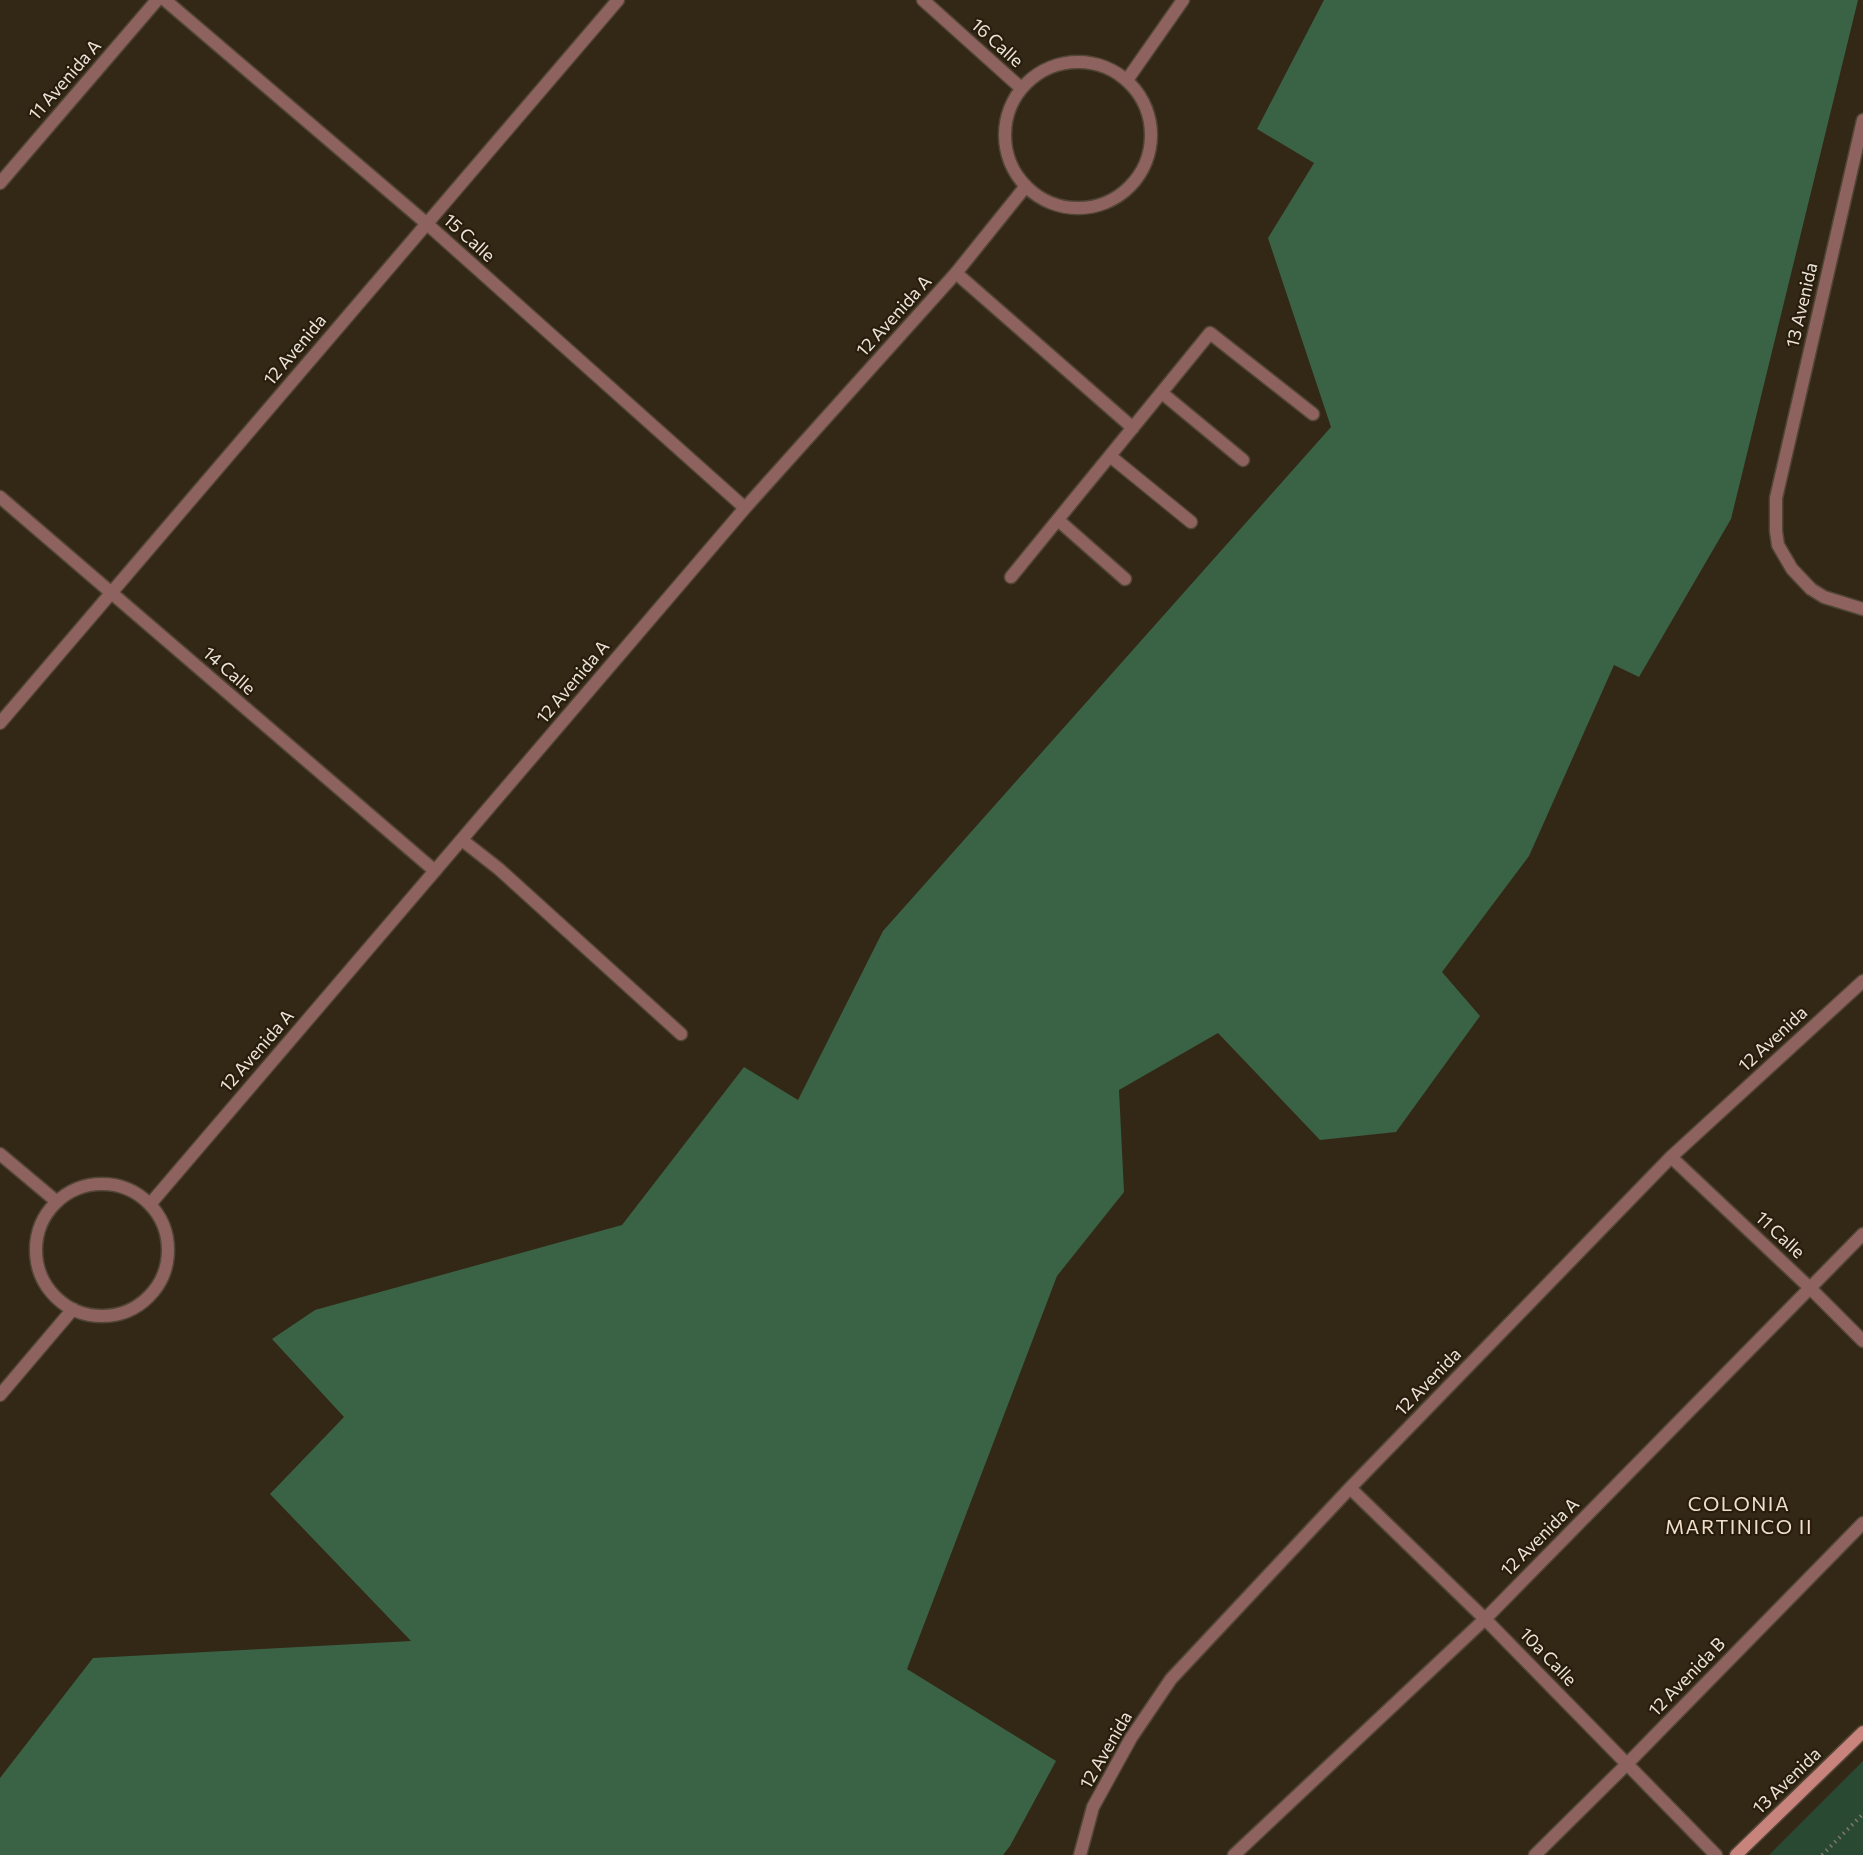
<!DOCTYPE html>
<html>
<head>
<meta charset="utf-8">
<style>
  body { margin:0 }
  canvas { display:block; background:#332716 }
</style>
</head>
<body>
<canvas width="1863" height="1855"></canvas>
<script>
const context = document.querySelector('canvas').getContext('2d');
context.lineJoin = 'round';
function fillPath(path, color) {
  context.fillStyle = color;
  context.fill(path, 'evenodd');
}
function poly(rows) {
  const path = new Path2D();
  for (const r of rows) {
    if (r.length === 3) {
      path.moveTo(r[0] + r[2], r[1]);
      path.arc(r[0], r[1], r[2], 0, 2 * Math.PI);
      continue;
    }
    path.moveTo(r[0], r[1]);
    for (let i = 2; i < r.length; i += 2) path.lineTo(r[i], r[i + 1]);
  }
  return path;
}
function stroke(path, color, width, dash) {
  context.strokeStyle = color;
  context.lineWidth = width;
  context.lineCap = dash ? 'butt' : 'round';
  context.setLineDash(dash || []);
  context.stroke(path);
}
function drawText(font, color, halo, rows, align = 'center') {
  context.font = font + ' Commissioner,sans-serif';
  context.lineWidth = 4.5;
  context.setLineDash([]);
  context.textBaseline = 'middle';
  context.strokeStyle = halo;
  context.fillStyle = color;
  for (const [text, x, y, turn = 0] of rows) {
    context.save();
    context.translate(x, y);
    context.rotate((+turn || 0) * Math.PI / 180);
    context.textAlign = isNaN(turn) ? turn : align;
    if (halo) context.strokeText(text, 0, 0);
    context.fillText(text, 0, 0);
    context.restore();
  }
}
fillPath(poly([
  [1863,1761,1863,1855,1769,1855]
]), '#294932');
fillPath(poly([
  [1324,0,1858,0,1731,519,1639,677,1614,665,1529,856,1442,972,1480,1016,1396,1132,1320,1140,1218,1033,1119,1090,1124,1192,1057,1276,907,1669,1056,1761,1010,1846,1003,1855,0,1855,0,1778,93,1658,411,1641,270,1494,344,1417,272,1339,315,1310,622,1225,744,1067,798,1100,883,931,1331,427,1268,238,1314,163,1257,129]
]), '#3a6245');
const lane = poly([
  [956,273,1133,428],
  [1162,393,1243,460],
  [1110,456,1191,522],
  [1058,520,1125,579],
  [1011,577,1210,333,1313,414],
  [462,840,499,869,681,1034]
]);
const street = poly([
  [165,0,426,223,745,508],
  [923,0,1021,88],
  [1078,135,73],
  [1127,80,1183,0],
  [1863,120,1776,498,1776,531,1778,545,1792,569,1811,589,1824,597,1863,609],
  [0,183,157,0],
  [0,497,435,871],
  [0,723,618,0],
  [0,1154,56,1201],
  [1671,1157,1810,1288,1863,1341],
  [102,1250,66],
  [151,1203,745,508,956,273,1026,186],
  [0,1395,73,1309],
  [1350,1488,1485,1619,1716,1855],
  [1080,1855,1093,1807,1131,1738,1171,1679,1350,1488,1671,1157,1863,981],
  [1234,1855,1485,1619,1863,1234],
  [1535,1855,1627,1764,1863,1523]
]);
const secondary = poly([
  [1736,1855,1863,1732]
]);
stroke(lane, '#514535', 15);
stroke(street, '#514535', 15);
stroke(secondary, '#514535', 15);
stroke(poly([
  [1822,1855,1863,1814]
]), '#817768', 4, [1.5, 4.5]);
stroke(lane, '#8e635f', 12);
stroke(street, '#8e635f', 12);
stroke(secondary, '#c7837c', 12);
drawText('18px', '#ece4d9', '#281d0d', [
  ["16 Calle",997,43,42],
  ["11 Avenida A",65,80,-49],
  ["15 Calle",469,238,42],
  ["13 Avenida",1802,305,-77],
  ["12 Avenida A",894,316,-48],
  ["12 Avenida",295,350,-50],
  ["14 Calle",229,671,41],
  ["12 Avenida A",573,682,-50],
  ["12 Avenida",1773,1039,-43],
  ["12 Avenida A",257,1051,-49],
  ["11 Calle",1780,1235,43],
  ["12 Avenida",1428,1382,-46],
  ["12 Avenida A",1540,1537,-45],
  ["10a Calle",1548,1657,46],
  ["12 Avenida B",1687,1677,-46],
  ["12 Avenida",1106,1750,-60],
  ["13 Avenida",1787,1781,-44]
]);
context.letterSpacing = '1.5px';
drawText('20px', '#f0e0cb', '#281d0d', [
  ["COLONIA",1739,1504],
  ["MARTINICO II",1739,1527]
]);
context.letterSpacing = '0px';
</script>
</body>
</html>
